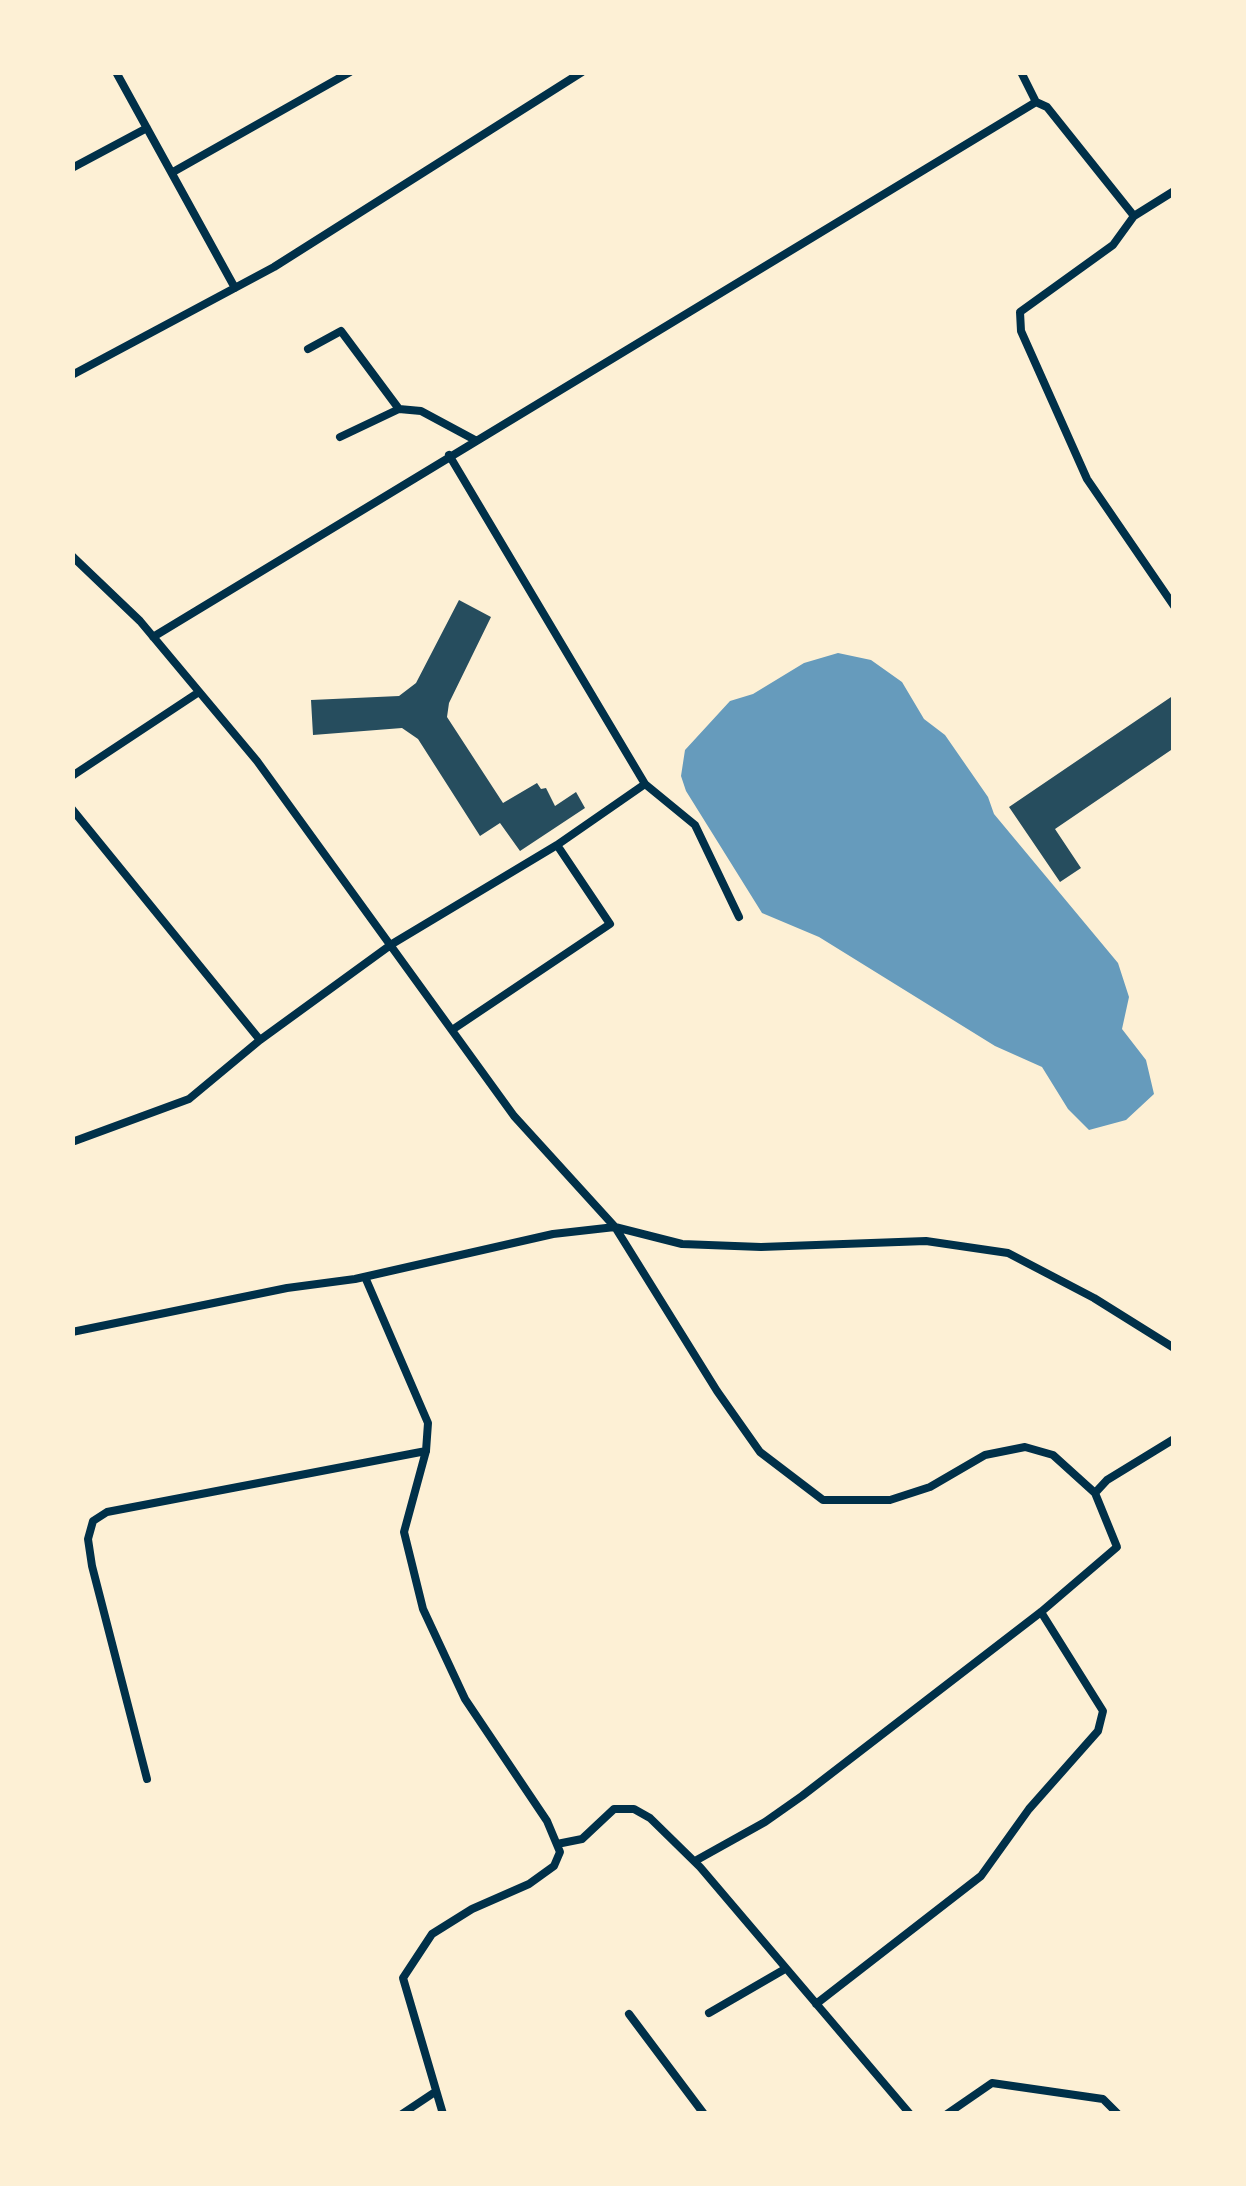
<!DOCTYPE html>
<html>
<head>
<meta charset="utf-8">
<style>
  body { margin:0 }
  #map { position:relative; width:1246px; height:2186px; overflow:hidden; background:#fdf0d5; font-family:Arial,sans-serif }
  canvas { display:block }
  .frame { position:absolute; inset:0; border:75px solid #fdf0d5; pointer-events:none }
</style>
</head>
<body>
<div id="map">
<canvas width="1246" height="2186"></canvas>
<div class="frame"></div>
</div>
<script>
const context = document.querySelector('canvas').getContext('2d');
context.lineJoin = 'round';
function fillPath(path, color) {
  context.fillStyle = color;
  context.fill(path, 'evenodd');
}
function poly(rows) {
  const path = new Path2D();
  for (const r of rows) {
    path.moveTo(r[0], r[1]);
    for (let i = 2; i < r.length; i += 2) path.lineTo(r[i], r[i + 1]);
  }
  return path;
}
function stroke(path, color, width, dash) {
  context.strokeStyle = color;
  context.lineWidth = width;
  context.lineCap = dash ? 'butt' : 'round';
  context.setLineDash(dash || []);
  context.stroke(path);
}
fillPath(poly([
  [838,653,871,660,902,682,924,719,945,735,988,797,994,814,1118,963,1129,997,1122,1029,1146,1060,1154,1094,1126,1120,1089,1130,1068,1109,1042,1067,995,1046,819,937,762,913,686,791,681,776,685,750,730,701,753,694,804,663]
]), '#669bbc');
fillPath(poly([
  [459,600,491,617,449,703,447,717,503,803,537,783,541,789,546,788,555,806,576,792,585,808,520,851,500,823,480,836,418,739,402,728,313,735,311,700,399,696,416,683],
  [1174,695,1174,748,1055,829,1081,868,1060,882,1009,807]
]), '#264d5e');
stroke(poly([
  [116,72,235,288],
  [1021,72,1036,102],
  [72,168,147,128],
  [173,172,350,72],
  [1134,216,1174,191],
  [308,349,341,331,399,409,421,411,475,440],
  [72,375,274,267,582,72],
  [340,437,399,409],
  [449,455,645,784,695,825,739,917],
  [72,556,140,621,257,761,514,1116,615,1227,682,1244,761,1247,926,1241,1008,1253,1094,1298,1174,1348],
  [153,637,1036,102,1047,107,1134,216,1113,245,1020,312,1021,331,1087,479,1174,606],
  [72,776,199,692],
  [72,809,260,1040],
  [452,1030,610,924,557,845,645,784],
  [72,1142,189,1099,260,1040,392,944,557,845],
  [365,1277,428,1423,426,1451,404,1532,423,1609,465,1699,547,1821,560,1852,554,1866,529,1884,472,1909,432,1934,403,1978,443,2114],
  [72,1332,287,1288,355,1279,553,1234,615,1227,717,1391,760,1452,823,1500,890,1500,930,1487,985,1455,1025,1447,1053,1455,1095,1493,1117,1547,1041,1612,802,1796,765,1822,695,1861],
  [1095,1493,1107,1480,1174,1439],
  [147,1779,92,1566,88,1539,93,1521,107,1512,426,1451],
  [557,1844,582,1839,614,1809,634,1809,650,1818,700,1867,910,2114],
  [816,2004,981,1876,1029,1809,1098,1731,1103,1711,1041,1612],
  [709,2013,785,1969],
  [629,2014,704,2114],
  [402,2114,435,2092],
  [947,2114,992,2083,1103,2099,1118,2114]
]), '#003049', 8);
</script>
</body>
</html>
